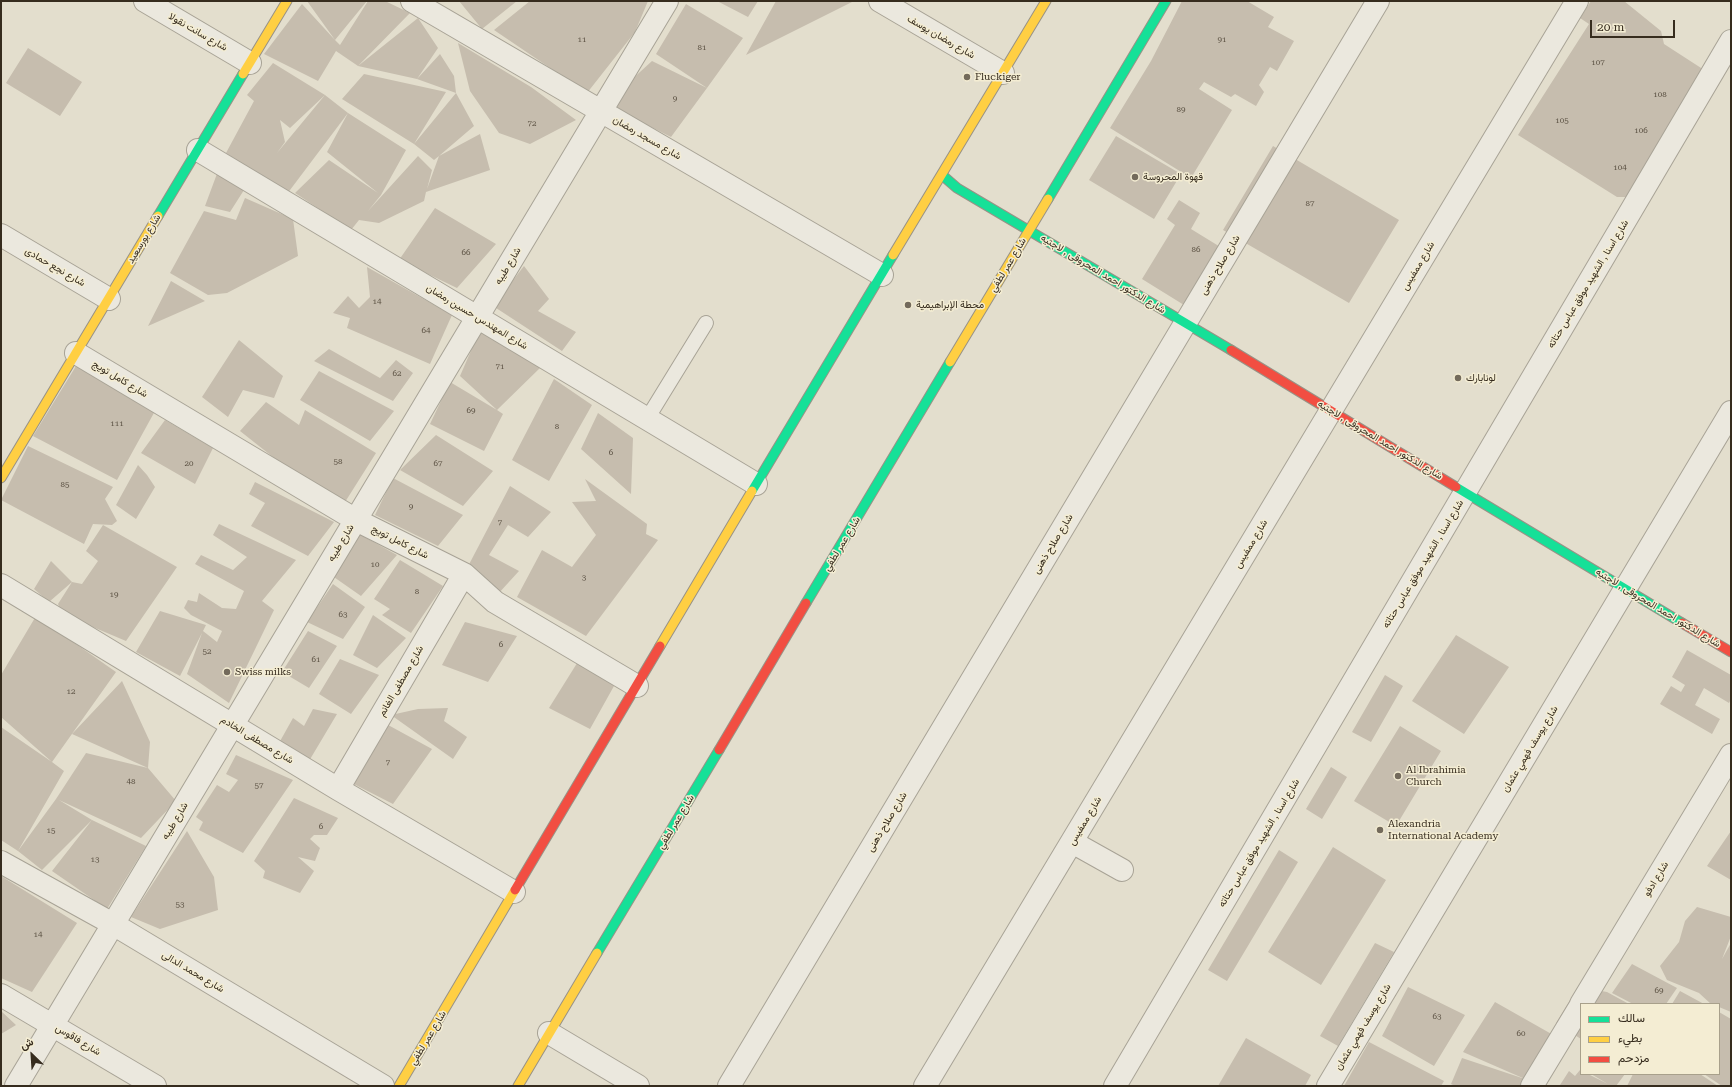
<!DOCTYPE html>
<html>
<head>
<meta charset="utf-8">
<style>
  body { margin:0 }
  #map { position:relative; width:1732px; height:1087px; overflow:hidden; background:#e3decd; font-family:"Roboto Serif",Vazirmatn,serif }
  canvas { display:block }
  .frame { position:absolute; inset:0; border:2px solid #362c1e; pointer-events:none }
  .legend { position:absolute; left:1580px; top:1003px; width:140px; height:72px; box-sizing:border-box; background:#f4edd3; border:1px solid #a8a08b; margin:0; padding:5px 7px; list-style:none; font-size:12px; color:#362c1e }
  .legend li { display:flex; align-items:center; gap:8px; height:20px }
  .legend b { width:20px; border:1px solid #a8a08b }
  .north { position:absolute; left:12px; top:1035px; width:40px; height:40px; -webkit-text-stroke:3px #f4edd3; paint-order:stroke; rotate:335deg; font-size:11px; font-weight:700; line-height:16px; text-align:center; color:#362c1e }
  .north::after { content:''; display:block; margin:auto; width:14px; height:18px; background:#362c1e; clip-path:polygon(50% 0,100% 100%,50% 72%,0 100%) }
  .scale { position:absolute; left:1590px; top:20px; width:85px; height:18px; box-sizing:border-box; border:2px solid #362c1e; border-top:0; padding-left:5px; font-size:12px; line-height:14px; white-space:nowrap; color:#362c1e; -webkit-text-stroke:3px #f4edd3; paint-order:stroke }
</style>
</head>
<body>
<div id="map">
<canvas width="1732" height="1087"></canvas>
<div class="frame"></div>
<ul class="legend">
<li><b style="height:5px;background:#16e098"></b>سالك</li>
<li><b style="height:5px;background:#ffcf43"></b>بطيء</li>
<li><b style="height:5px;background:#f24e42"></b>مزدحم</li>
</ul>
<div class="north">ش</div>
<div class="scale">20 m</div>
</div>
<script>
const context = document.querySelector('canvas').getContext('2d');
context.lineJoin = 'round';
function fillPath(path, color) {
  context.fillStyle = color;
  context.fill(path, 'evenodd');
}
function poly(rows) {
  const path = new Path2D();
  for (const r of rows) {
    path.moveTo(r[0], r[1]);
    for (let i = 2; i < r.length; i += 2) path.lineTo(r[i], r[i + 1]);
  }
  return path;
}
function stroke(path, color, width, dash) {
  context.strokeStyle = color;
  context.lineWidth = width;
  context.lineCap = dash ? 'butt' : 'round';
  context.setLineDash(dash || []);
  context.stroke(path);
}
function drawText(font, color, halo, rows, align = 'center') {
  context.font = font + ' "Roboto Serif",Vazirmatn,serif';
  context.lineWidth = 3;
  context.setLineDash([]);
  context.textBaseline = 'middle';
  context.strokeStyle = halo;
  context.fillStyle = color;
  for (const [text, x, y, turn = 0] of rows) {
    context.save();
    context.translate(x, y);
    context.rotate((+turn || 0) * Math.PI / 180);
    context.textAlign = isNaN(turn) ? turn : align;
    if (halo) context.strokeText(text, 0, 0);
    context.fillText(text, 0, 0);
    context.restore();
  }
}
fillPath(poly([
  [307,1,367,1,335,40,340,45,368,1,385,1,410,13,358,66,418,18,438,48,417,79,358,66,336,51,318,81,264,54,302,4,335,40],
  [459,1,517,1,482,29],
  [530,1,648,1,635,32,587,93,494,30],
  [717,1,758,1,748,17],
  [776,1,854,1,746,55],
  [1182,1,1247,1,1274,17,1268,27,1294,41,1277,71,1270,67,1259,85,1264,92,1256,106,1235,94,1231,97,1204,82,1199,89,1232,110,1191,178,1110,128,1151,61],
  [1591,1,1624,1,1661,31,1664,44,1715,77,1630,197,1617,197,1518,135,1589,24,1580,18],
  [686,4,743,38,707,88,671,137,605,104,652,61,707,88,656,54],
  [458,43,531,87,576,120,530,144,499,133,470,91],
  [28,48,82,82,60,116,6,83],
  [440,54,454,76,456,93,417,79],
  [273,63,325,95,290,128,280,120,285,142,277,153,325,95,348,113,406,150,381,195,368,211,418,156,432,170,427,189,439,156,434,160,414,144,456,93,474,126,439,156,480,134,490,170,426,192,424,201,379,223,359,220,351,230,295,193,329,160,378,193,327,152,348,113,287,194,226,153,254,101,247,95],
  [364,74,446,92,414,144,342,99],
  [1116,136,1181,174,1154,219,1089,180],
  [1273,146,1399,220,1349,303,1223,230],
  [218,171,244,190,230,212,205,206],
  [245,198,293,219,298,256,227,293,208,295,170,273,204,211,236,220],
  [1179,200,1200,213,1191,229,1235,256,1184,305,1142,279,1175,225,1167,219],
  [435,208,496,244,457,288,399,260],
  [524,266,549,299,538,311,576,332,562,351,493,306],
  [367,267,452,315,430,364,347,328,350,318,333,313,348,296,359,308,370,297],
  [171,281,205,301,148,326],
  [480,330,541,367,497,410,503,414,484,451,430,424,450,382,497,410,460,376],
  [239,340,283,376,274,398,243,390,228,417,202,397],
  [329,349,380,378,396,360,413,373,393,401,314,361],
  [76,366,155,411,117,480,33,436],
  [319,371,394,411,370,441,300,400],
  [554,379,592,405,549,481,512,460],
  [266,402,299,425,305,410,376,453,340,510,240,431],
  [598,413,633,438,631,494,581,449],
  [165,420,213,448,195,484,141,453],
  [436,435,493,471,463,506,400,470],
  [28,446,113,487,105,499,117,521,112,525,93,524,84,544,1,500],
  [138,465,147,475,155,487,136,519,116,505],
  [393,478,463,515,438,546,375,515],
  [585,479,647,524,646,534,658,540,586,636,517,597,542,550,572,567,596,535,572,502,596,501],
  [255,482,334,522,308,556,251,526,265,503,249,494],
  [510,486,551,512,528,537,508,525,489,555,519,571,498,594,464,574],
  [219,524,296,560,262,601,274,610,229,703,187,674,202,633,180,676,136,652,160,611,206,625,203,631,217,642,222,631,191,615,184,608,188,600,197,602,199,593,222,608,236,609,244,591,195,564,201,555,233,570,247,557,213,535],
  [103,525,177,567,126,641,62,614,58,604,72,582,82,584,98,561,86,551],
  [359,534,397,555,361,596,331,575],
  [400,560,443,586,411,633,382,615,390,609,374,599],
  [51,561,72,582,49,602,34,589],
  [333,584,365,607,343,639,307,622],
  [373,615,406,638,377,668,353,655],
  [36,616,116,672,52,762,64,771,18,851,1,840,1,727,52,762,1,717,1,675],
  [465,622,517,636,488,682,442,665],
  [308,631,337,646,309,688,282,672],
  [1456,635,1509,667,1464,734,1412,701],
  [1687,650,1731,675,1731,699,1729,703,1704,688,1695,705,1720,719,1712,734,1660,704,1671,686,1681,692,1685,685,1672,677],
  [340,659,379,675,351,714,319,694],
  [579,660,614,686,590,729,549,708],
  [1385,675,1403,686,1371,742,1352,732],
  [122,681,150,742,148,768,72,734],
  [448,708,444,721,467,737,453,759,391,715,418,709],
  [313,709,337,714,309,761,279,743,293,718,304,726],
  [379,720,432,749,393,804,344,779],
  [1400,726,1441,751,1396,826,1354,801],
  [86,753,148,768,176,801,141,838,59,800,92,820,146,846,107,909,52,871,92,820,42,870,18,851,56,799],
  [236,755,293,780,243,853,199,830,203,822,196,817,217,785,229,792,238,780,226,774],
  [1331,767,1347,777,1322,819,1306,809],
  [294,798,338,818,327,835,314,835,310,839,320,848,315,861,298,857,314,871,300,893,263,878,265,871,254,861],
  [187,831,214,877,218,910,160,929,131,917],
  [1731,831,1731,880,1707,866],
  [1333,847,1386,880,1321,985,1268,952],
  [1279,850,1298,862,1227,981,1208,970],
  [1,876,77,923,32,992,1,978],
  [1697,907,1731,917,1731,936,1722,959,1731,943,1731,1012,1719,1007,1719,1004,1711,1004,1699,993,1667,980,1660,966,1679,942,1685,921],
  [1375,943,1394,952,1338,1046,1320,1036],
  [1632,964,1677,988,1666,1004,1633,1004,1612,993],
  [1408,987,1465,1015,1434,1066,1382,1036],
  [1578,987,1607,992,1629,1004,1581,1004,1581,1039,1556,1023],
  [1680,991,1704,1004,1672,1004],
  [1495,1002,1555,1036,1523,1086,1455,1086,1451,1084,1462,1058,1525,1079,1463,1052],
  [1,1011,16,1025,1,1034],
  [1719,1012,1731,1019,1731,1084,1729,1086,1722,1086,1704,1074,1719,1074],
  [1246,1038,1311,1075,1305,1086,1218,1086],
  [1369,1042,1444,1081,1441,1086,1344,1086],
  [1580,1070,1581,1074,1588,1074,1608,1084,1591,1074,1625,1074,1616,1086,1560,1085,1569,1071,1575,1076],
  [1633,1074,1700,1074,1718,1086,1627,1086]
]), '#c6bdae');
const lane = poly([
  [647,419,706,323]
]);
const street = poly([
  [145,1,250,63],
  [412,1,882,275],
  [880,1,1003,73],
  [198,150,756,484],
  [1,235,109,299],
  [76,353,356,520,464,574,495,602,637,686],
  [1,585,338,789,514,892],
  [338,789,464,574],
  [1072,842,1122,870],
  [1,862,113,924,383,1086],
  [1,995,155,1086],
  [1581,1004,1731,755],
  [549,1033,638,1086],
  [16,1086,667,1],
  [729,1086,1378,1],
  [925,1086,1577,1],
  [1115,1086,1731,41],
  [1328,1086,1731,412],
  [1532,1086,1581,1005]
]);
const fast = poly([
  [942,175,957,188,1231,350],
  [1048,199,1166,1],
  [158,216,243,74],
  [1456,487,1682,623],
  [752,491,893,255],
  [806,603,950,362],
  [597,953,719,750]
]);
const slow = poly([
  [243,74,287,1],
  [893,255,1046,1],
  [950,362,1048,199],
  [1,478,158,216],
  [660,646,752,491],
  [399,1086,515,890],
  [518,1086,597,953]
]);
const jam = poly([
  [1231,350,1456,487],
  [1682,623,1731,652],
  [719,750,806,603],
  [515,890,660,646]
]);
stroke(lane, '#a8a396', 16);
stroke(street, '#a8a396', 24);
stroke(fast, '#989286', 11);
stroke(slow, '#989286', 11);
stroke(jam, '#989286', 11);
stroke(lane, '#ebe8de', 14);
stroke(street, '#ebe8de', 22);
stroke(fast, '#16e098', 9);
stroke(slow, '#ffcf43', 9);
stroke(jam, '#f24e42', 9);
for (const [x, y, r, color] of [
  [967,77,4,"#736a5b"],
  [1135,177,4,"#736a5b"],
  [908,305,4,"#736a5b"],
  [1458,378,4,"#736a5b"],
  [227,672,4,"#736a5b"],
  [1398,776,4,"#736a5b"],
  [1380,830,4,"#736a5b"]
]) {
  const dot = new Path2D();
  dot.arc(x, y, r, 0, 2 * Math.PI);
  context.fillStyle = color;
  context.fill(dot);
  stroke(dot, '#f4edd3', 1.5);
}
drawText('8px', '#5a5042', null, [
  ["11",582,40],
  ["91",1222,40],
  ["81",702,48],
  ["107",1598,63],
  ["108",1660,95],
  ["9",675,99],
  ["89",1181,110],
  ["105",1562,121],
  ["72",532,124],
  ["106",1641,131],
  ["104",1620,168],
  ["87",1310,204],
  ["86",1196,250],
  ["66",466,253],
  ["14",377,302],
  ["64",426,331],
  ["71",500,367],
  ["62",397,374],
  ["69",471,411],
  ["111",117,424],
  ["8",557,427],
  ["6",611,453],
  ["58",338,462],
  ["20",189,464],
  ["67",438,464],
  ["85",65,485],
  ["9",411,507],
  ["7",500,523],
  ["10",375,565],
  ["3",584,578],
  ["8",417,592],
  ["19",114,595],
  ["63",343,615],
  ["6",501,645],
  ["52",207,652],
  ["61",316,660],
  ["12",71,692],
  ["7",388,763],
  ["48",131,782],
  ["57",259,786],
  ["6",321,827],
  ["15",51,831],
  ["13",95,860],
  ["53",180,905],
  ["14",38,935],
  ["69",1659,991],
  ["63",1437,1017],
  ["60",1521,1034]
]);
drawText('10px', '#362c1e', '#f4edd3', [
  ["شارع سانت نقولا",198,32,30],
  ["شارع رمضان يوسف",941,37,30],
  ["شارع مسجد رمضان",647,138,30],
  ["شارع بورسعيد",144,239,-59],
  ["شارع عمر لطفي",1008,265,-59],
  ["شارع صلاح ذهنى",1220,265,-59],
  ["شارع طيبه",508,266,-59],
  ["شارع ممفيس",1418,266,-59],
  ["شارع نجع حمادى",55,267,30],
  ["شارع الدكتور احمد المحروقى , لاجتيه",1103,274,31],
  ["شارع اسنا , الشهيد موفق عباس حتاته",1588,284,-59],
  ["شارع المهندس حسين رمضان",477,317,31],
  ["شارع كامل تويج",120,379,31],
  ["شارع الدكتور احمد المحروقى , لاجتيه",1380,440,31],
  ["شارع كامل تويج",400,542,27],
  ["شارع طيبه",341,543,-59],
  ["شارع عمر لطفي",842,544,-59],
  ["شارع صلاح ذهنى",1053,544,-59],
  ["شارع ممفيس",1251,544,-59],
  ["شارع اسنا , الشهيد موفق عباس حتاته",1423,564,-59],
  ["شارع الدكتور احمد المحروقى , لاجتيه",1658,608,31],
  ["شارع مصطفى الغانم",401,681,-60],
  ["شارع مصطفى الخادم",257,740,31],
  ["شارع يوسف فهمي عثمان",1530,749,-59],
  ["شارع طيبه",175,821,-59],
  ["شارع ممفيس",1085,821,-59],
  ["شارع عمر لطفي",676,822,-59],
  ["شارع صلاح ذهنى",887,822,-59],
  ["شارع اسنا , الشهيد موفق عباس حتاته",1259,843,-59],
  ["شارع ادفو",1656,879,-59],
  ["شارع محمد الدالى",193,972,31],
  ["شارع يوسف فهمي عثمان",1363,1027,-59],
  ["شارع عمر لطفي",428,1038,-59],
  ["شارع فاقوس",78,1040,31]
]);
drawText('10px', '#362c1e', '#f4edd3', [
  ["Fluckiger",975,77],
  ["قهوة المحروسة",1143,177],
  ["محطة الإبراهيمية",916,305],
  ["لونابارك",1466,378],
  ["Swiss milks",235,672],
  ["Al Ibrahimia",1406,770],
  ["Church",1406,782],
  ["Alexandria",1388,824],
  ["International Academy",1388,836]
], 'left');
</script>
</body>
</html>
